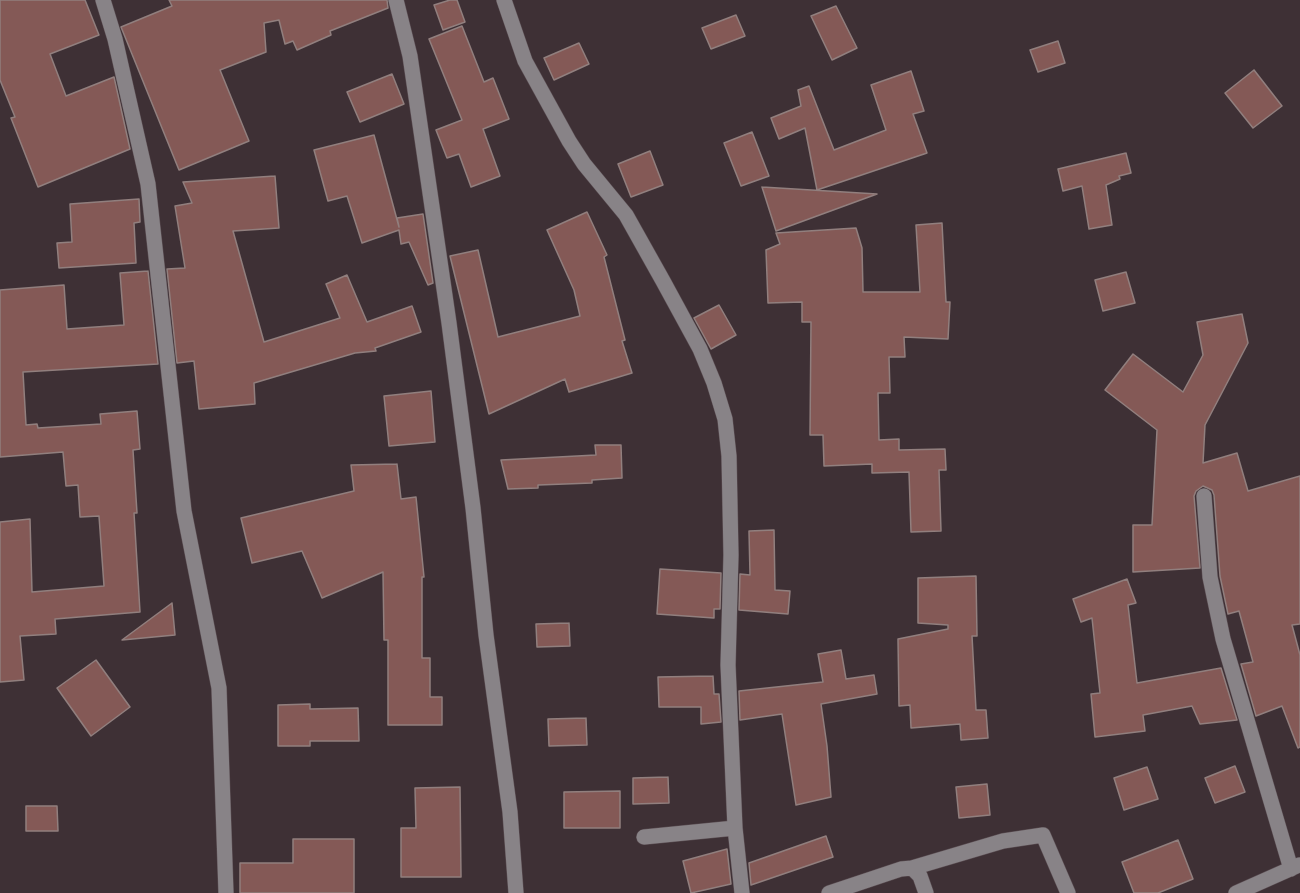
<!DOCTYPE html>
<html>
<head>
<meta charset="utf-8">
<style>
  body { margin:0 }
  canvas { display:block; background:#3e3035 }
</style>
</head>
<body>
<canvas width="1300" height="893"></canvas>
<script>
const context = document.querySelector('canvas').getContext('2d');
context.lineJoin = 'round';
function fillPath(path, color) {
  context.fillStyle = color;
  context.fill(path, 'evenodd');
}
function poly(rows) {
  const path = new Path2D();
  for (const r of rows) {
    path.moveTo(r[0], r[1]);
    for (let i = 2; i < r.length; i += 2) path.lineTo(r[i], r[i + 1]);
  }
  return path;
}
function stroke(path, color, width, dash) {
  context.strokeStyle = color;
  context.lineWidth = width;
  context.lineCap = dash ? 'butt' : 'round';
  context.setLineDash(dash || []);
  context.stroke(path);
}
const building = poly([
  [0,0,85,0,99,35,50,54,66,96,114,77,130,149,38,187,11,118,15,117,0,80,0,0],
  [169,0,387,0,388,8,330,31,331,35,297,50,293,41,285,44,279,20,264,23,266,52,220,70,249,141,179,170,121,27,172,6,169,0],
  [450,0,457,0,465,22,443,30,434,5,450,0],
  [836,6,857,48,832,60,811,16,836,6],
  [736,15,745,36,711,49,702,28,736,15],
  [462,26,484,82,493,78,509,119,483,129,500,176,471,187,459,154,447,158,436,130,462,120,429,39,462,26],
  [1058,41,1065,63,1038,72,1030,50,1058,41],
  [579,43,589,64,554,80,544,58,579,43],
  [1254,70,1282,106,1253,128,1225,93,1254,70],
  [911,71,924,111,913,114,927,153,817,190,805,128,779,139,771,118,801,106,798,90,809,86,834,150,886,130,871,85,911,71],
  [392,74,404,104,360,122,347,92,392,74],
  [752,132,769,176,741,186,724,143,752,132],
  [374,135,399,227,397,218,423,214,433,283,428,285,409,242,401,244,399,230,362,243,347,196,328,201,314,150,374,135],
  [650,151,663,185,631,197,618,164,650,151],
  [1126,153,1131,173,1119,176,1120,179,1106,185,1112,225,1089,229,1082,186,1063,191,1058,169,1126,153],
  [275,176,279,228,233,231,264,342,340,318,326,284,347,275,367,322,412,306,421,332,375,348,376,351,355,353,254,383,255,404,199,409,194,361,177,363,167,269,185,268,175,206,192,203,183,182,275,176],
  [762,187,877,194,776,231,762,187],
  [139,199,140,222,134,223,136,263,59,268,57,243,72,242,70,204,139,199],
  [587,212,607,255,604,257,625,340,622,341,632,373,569,392,565,379,489,414,450,256,478,250,498,337,580,316,574,290,547,230,587,212],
  [942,223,946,302,950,302,948,339,904,337,905,357,889,357,890,393,878,393,879,440,899,439,899,450,945,449,946,470,939,470,941,531,911,532,909,472,872,473,872,464,824,466,823,435,810,435,811,322,802,322,802,302,768,303,766,250,780,244,776,233,856,228,862,248,863,292,920,292,916,225,942,223],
  [148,271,158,364,23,372,26,425,37,424,38,428,101,424,100,414,137,411,140,449,133,450,137,513,134,513,140,612,55,619,56,634,20,636,24,680,0,682,0,522,30,519,32,592,104,586,99,516,80,517,78,485,66,486,63,452,0,457,0,290,64,285,67,329,124,325,120,273,148,271],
  [1126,272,1135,303,1103,311,1095,280,1126,272],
  [719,305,736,335,711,349,694,318,719,305],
  [1242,314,1248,343,1205,425,1203,463,1237,453,1248,491,1300,476,1300,624,1292,625,1300,655,1300,747,1298,748,1282,706,1256,716,1241,664,1253,662,1239,611,1228,614,1220,576,1214,495,1212,490,1203,486,1196,491,1194,496,1200,568,1133,572,1133,525,1152,525,1157,430,1105,390,1133,354,1183,392,1203,355,1197,322,1242,314],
  [431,391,435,442,389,446,384,396,431,391],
  [595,445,621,445,622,478,592,480,592,483,538,485,538,488,508,489,501,460,596,455,595,445],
  [397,464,401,499,416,497,424,577,422,577,422,658,430,658,430,697,442,697,442,725,388,725,388,640,384,640,383,572,322,598,302,551,252,563,241,518,354,491,351,465,397,464],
  [774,530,775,590,790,591,788,614,739,610,740,574,750,575,749,531,774,530],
  [660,569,721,573,720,609,714,609,714,618,657,614,660,569],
  [976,576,977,636,972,636,976,710,986,710,988,738,961,740,960,724,911,728,910,705,899,706,898,639,948,629,948,625,918,623,918,578,976,576],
  [1127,579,1136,603,1128,605,1137,683,1221,668,1237,720,1200,724,1192,706,1143,715,1145,731,1095,737,1091,694,1100,693,1092,618,1081,622,1073,599,1127,579],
  [172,603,175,635,122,640,172,603],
  [569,623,570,646,537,647,536,624,569,623],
  [841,650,846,679,874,675,877,694,821,704,827,746,831,797,796,805,782,714,740,720,739,691,823,682,818,654,841,650],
  [96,660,130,707,91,736,57,688,96,660],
  [713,676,714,694,719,694,721,722,701,724,701,707,659,707,658,677,713,676],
  [310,704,310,709,358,708,359,741,310,741,310,746,278,746,278,705,310,704],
  [586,718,587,745,549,746,548,719,586,718],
  [1235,766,1245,792,1215,803,1205,778,1235,766],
  [1147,767,1158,799,1124,810,1114,778,1147,767],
  [668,777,669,803,633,804,633,778,668,777],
  [987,784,990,815,959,818,956,787,987,784],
  [460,787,461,877,401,877,401,828,416,828,415,788,460,787],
  [620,791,620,828,564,828,564,792,620,791],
  [26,806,57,806,58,831,26,831,26,806],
  [826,836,833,857,751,885,749,863,826,836],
  [293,839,354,839,354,893,240,893,240,863,293,863,293,839],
  [1178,840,1193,879,1158,893,1134,893,1122,862,1178,840],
  [727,849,731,884,691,893,683,861,727,849]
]);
fillPath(building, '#845956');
stroke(building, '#917f7e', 1.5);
const minor = poly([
  [103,0,115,39,148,184,184,511,219,688,226,893],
  [396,0,410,56,449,323,473,508,486,635,510,812,516,893],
  [504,0,525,61,569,141,584,164,626,215,663,281,700,349,714,383,725,419,729,456,731,555,728,665,735,828,644,837],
  [1204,496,1210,577,1223,639,1291,869],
  [735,828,742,893],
  [912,868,1003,841,1043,835,1068,893],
  [829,893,901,869,912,868,920,876,926,893],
  [1236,893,1299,865]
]);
stroke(minor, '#5b4e53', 16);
stroke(minor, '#888387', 15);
</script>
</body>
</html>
